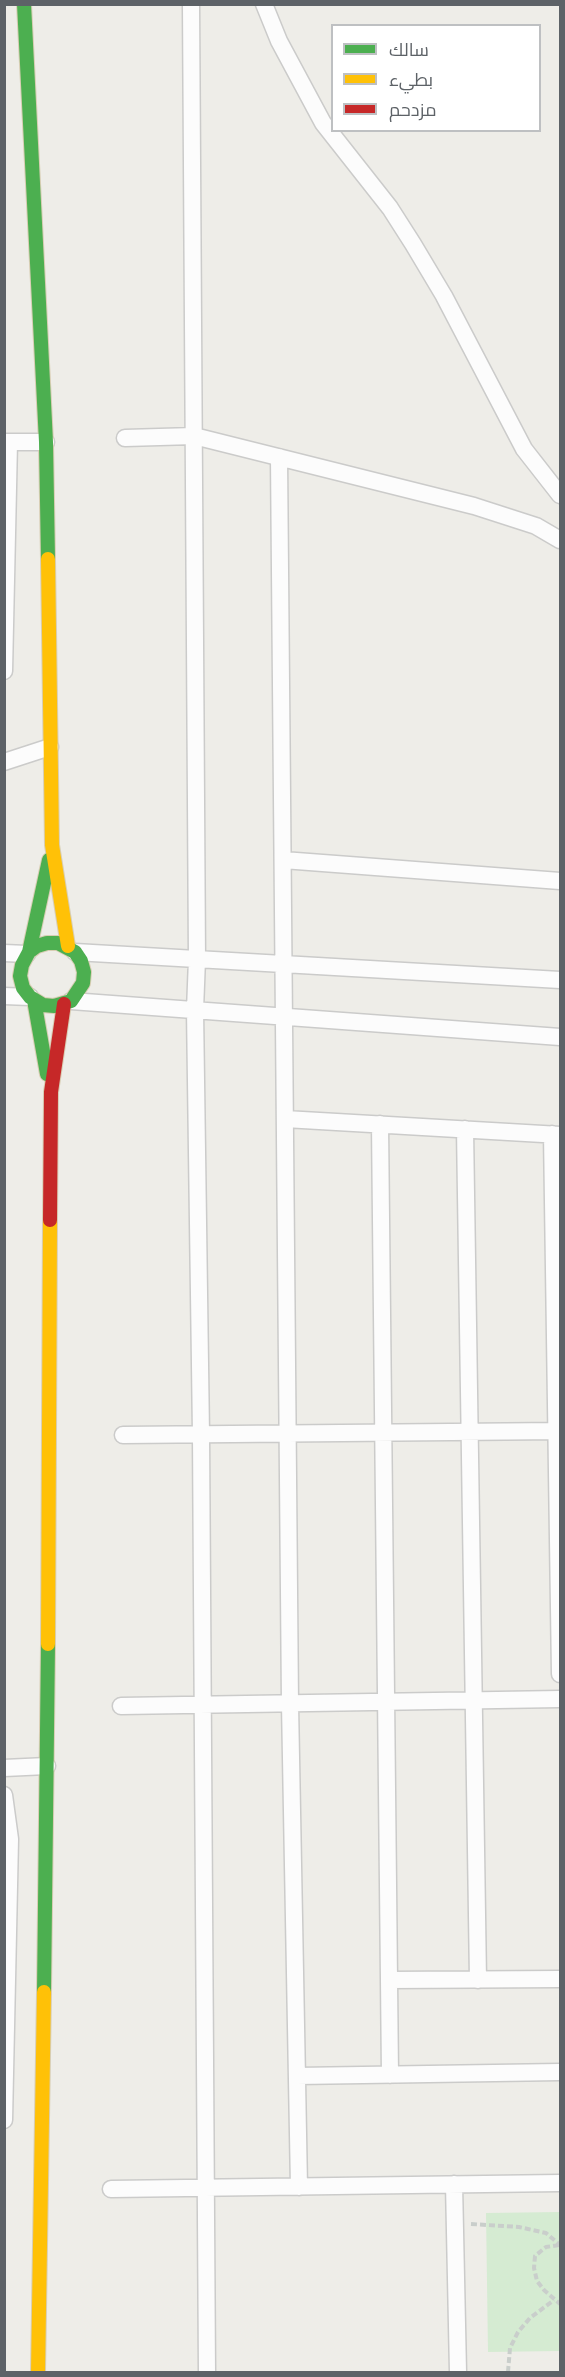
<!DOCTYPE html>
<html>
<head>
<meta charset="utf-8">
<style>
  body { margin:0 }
  #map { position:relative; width:565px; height:2377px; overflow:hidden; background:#eeede8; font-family:Raleway,Cairo,sans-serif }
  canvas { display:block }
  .frame { position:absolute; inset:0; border:6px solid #5d6267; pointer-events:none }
  .legend { position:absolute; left:331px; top:24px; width:210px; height:108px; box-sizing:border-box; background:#fff; border:2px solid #bec0c2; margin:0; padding:8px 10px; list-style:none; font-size:18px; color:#5d6267 }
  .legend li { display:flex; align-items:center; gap:12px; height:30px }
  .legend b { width:30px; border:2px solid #bec0c2 }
</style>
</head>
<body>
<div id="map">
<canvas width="565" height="2377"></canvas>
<div class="frame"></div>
<ul class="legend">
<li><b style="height:8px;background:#4caf50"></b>سالك</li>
<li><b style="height:8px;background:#ffc107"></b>بطيء</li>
<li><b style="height:8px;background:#c62828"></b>مزدحم</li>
</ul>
</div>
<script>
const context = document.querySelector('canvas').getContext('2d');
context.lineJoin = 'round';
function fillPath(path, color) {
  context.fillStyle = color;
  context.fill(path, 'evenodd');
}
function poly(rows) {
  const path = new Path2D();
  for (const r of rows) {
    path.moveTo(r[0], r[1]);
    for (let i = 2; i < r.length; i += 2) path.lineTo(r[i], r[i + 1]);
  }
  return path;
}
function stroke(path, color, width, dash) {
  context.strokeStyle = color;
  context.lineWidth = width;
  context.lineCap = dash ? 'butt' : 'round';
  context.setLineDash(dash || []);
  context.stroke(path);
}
fillPath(poly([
  [560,2212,560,2351,488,2352,486,2213]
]), '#d5ebd2');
const street = poly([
  [191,4,197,959,195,1010,201,1435,207,2372],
  [264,4,279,41,323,123,390,208,413,244,444,296,524,449,560,495],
  [125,438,194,436,474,506,536,526,560,540],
  [4,442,9,442,4,671],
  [9,442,46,442],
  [279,457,290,1704,299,2187],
  [4,762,50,747],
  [283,860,560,881],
  [75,952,560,980],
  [4,953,27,954],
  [4,996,30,997],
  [71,1001,560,1037],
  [285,1119,560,1135],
  [380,1124,390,2075],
  [465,1129,478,1980],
  [552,1134,560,1674],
  [123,1435,560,1431],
  [121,1706,560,1699],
  [4,1768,47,1766],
  [4,1795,10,1839,4,2120],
  [389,1980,560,1979],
  [297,2076,560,2072],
  [454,2184,458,2372],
  [111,2189,560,2183]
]);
const fast = poly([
  [24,4,46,442,48,559],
  [29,952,37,946,47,943,58,943,75,952,81,961,84,972,83,983,71,1001,54,1006,43,1005,30,997,23,988,20,976,22,965,29,952,49,860],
  [34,1000,47,1074],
  [44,1992,48,1644]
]);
const slow = poly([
  [48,559,52,845,68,946],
  [48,1644,50,1220],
  [38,2372,44,1992]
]);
const jam = poly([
  [50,1220,51,1092,64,1004]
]);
stroke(street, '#cbcbca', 19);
stroke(fast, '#d8ceb4', 16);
stroke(slow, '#d8ceb4', 16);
stroke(jam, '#d8ceb4', 16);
stroke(poly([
  [471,2224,519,2227,546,2233,560,2245],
  [559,2245,546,2247,535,2256,534,2268,537,2281,544,2290,560,2304],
  [508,2372,510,2348,518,2332,530,2318,554,2300]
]), '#c9cecb', 4, [6, 3]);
stroke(street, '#fcfcfc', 16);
stroke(fast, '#4caf50', 14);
stroke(slow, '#ffc107', 14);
stroke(jam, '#c62828', 14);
</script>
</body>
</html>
